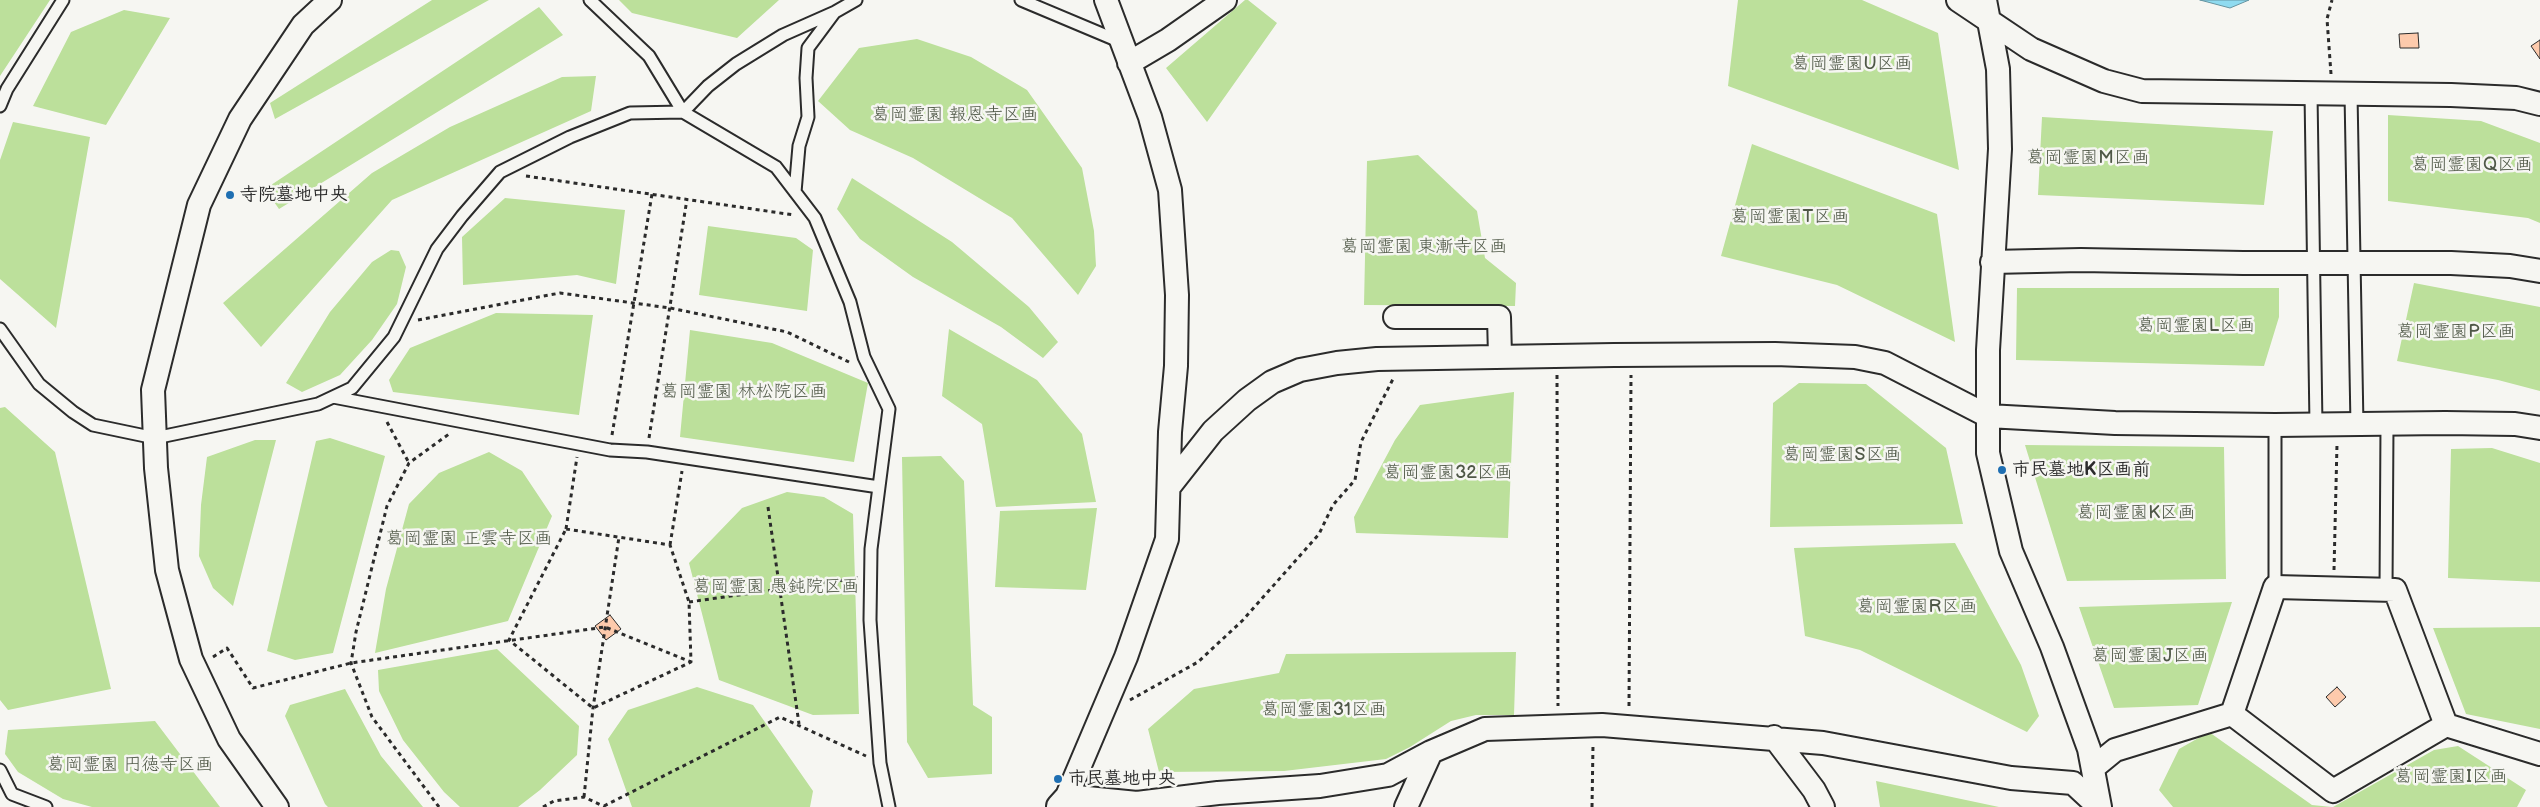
<!DOCTYPE html>
<html>
<head>
<meta charset="utf-8">
<style>
  body { margin:0 }
  canvas { display:block; background:#f6f6f2 }
</style>
</head>
<body>
<canvas width="2540" height="807"></canvas>
<script>
const context = document.querySelector('canvas').getContext('2d');
context.lineJoin = 'round';
function fillPath(path, color) {
  context.fillStyle = color;
  context.fill(path, 'evenodd');
}
function poly(rows) {
  const path = new Path2D();
  for (const r of rows) {
    path.moveTo(r[0], r[1]);
    for (let i = 2; i < r.length; i += 2) path.lineTo(r[i], r[i + 1]);
  }
  return path;
}
function stroke(path, color, width, dash) {
  context.strokeStyle = color;
  context.lineWidth = width;
  context.lineCap = dash ? 'butt' : 'round';
  context.setLineDash(dash || []);
  context.stroke(path);
}
function drawText(font, color, halo, rows, align = 'center') {
  context.font = font + ' "Balsamiq Sans","Klee One",sans-serif';
  context.lineWidth = 5;
  context.setLineDash([]);
  context.textBaseline = 'middle';
  context.strokeStyle = halo;
  context.fillStyle = color;
  for (const [text, x, y, turn = 0] of rows) {
    context.save();
    context.translate(x, y);
    context.rotate((+turn || 0) * Math.PI / 180);
    context.textAlign = isNaN(turn) ? turn : align;
    if (halo) context.strokeText(text, 0, 0);
    context.fillText(text, 0, 0);
    context.restore();
  }
}
fillPath(poly([
  [0,0,50,0,0,76],
  [432,0,489,0,275,119,270,103],
  [619,0,779,0,737,38,632,13],
  [1245,0,1248,0,1277,23,1207,122,1166,68],
  [1738,0,1862,0,1938,33,1959,170,1728,86],
  [539,7,563,35,279,209,265,189],
  [124,10,170,18,106,125,33,106,71,32],
  [917,39,971,57,1027,90,1082,168,1094,231,1096,266,1078,295,1012,218,913,158,850,130,818,101,859,48],
  [596,76,591,111,392,200,261,347,223,303,372,173,450,127,562,77],
  [2388,115,2481,121,2540,143,2540,223,2528,218,2388,201],
  [2042,117,2273,131,2264,205,2038,195],
  [13,122,90,137,56,328,0,279,0,160],
  [1752,144,1937,214,1955,342,1837,285,1721,256],
  [1418,155,1477,211,1485,258,1516,283,1515,306,1364,305,1367,161],
  [852,178,952,242,1029,307,1058,342,1043,358,1001,327,913,277,860,239,837,209],
  [505,198,625,210,616,284,577,275,463,285,462,237],
  [708,226,796,238,813,250,807,311,699,295],
  [391,250,399,251,406,267,397,304,372,340,340,375,302,392,286,383,330,312,372,262],
  [2414,283,2540,307,2540,391,2498,380,2397,361],
  [2017,288,2279,288,2279,317,2264,366,2016,360],
  [496,313,593,315,579,415,393,392,389,380,410,348],
  [949,329,1037,380,1082,434,1096,502,996,507,982,424,942,396],
  [690,330,772,343,868,383,854,462,680,437],
  [1799,383,1866,384,1946,448,1963,524,1770,527,1773,403],
  [1514,392,1508,538,1356,533,1354,517,1395,440,1420,405],
  [5,407,55,452,111,689,8,710,0,700,0,408],
  [330,438,385,456,333,653,295,660,267,651,316,441],
  [255,440,276,440,233,606,213,588,199,556,201,505,207,457],
  [2025,445,2224,447,2226,579,2067,581],
  [2492,448,2540,463,2540,582,2448,578,2451,449],
  [489,452,522,471,552,516,508,621,375,653,386,589,409,504,439,473],
  [941,456,964,481,973,705,992,717,992,774,928,778,907,742,902,457],
  [787,492,824,497,853,514,859,714,813,715,719,680,689,563,742,508],
  [1097,508,1086,590,995,587,1000,511],
  [1955,543,2021,665,2039,716,2027,732,1860,650,1805,636,1794,548],
  [2232,602,2198,705,2114,708,2079,607],
  [2540,627,2540,729,2466,714,2433,628],
  [497,649,579,726,577,755,540,790,518,807,460,807,444,792,403,740,379,691,378,670],
  [1516,652,1514,715,1476,715,1451,721,1410,747,1386,759,1284,771,1159,772,1148,729,1194,689,1279,673,1286,654],
  [697,687,753,705,813,791,810,807,632,807,608,739,628,710],
  [345,689,381,756,423,807,328,807,325,804,285,716,290,705],
  [155,721,220,807,92,807,63,799,18,772,5,754,8,730],
  [2209,732,2312,805,2332,807,2173,807,2159,790,2179,749],
  [2458,746,2526,790,2517,807,2333,807,2434,750],
  [1876,781,1999,807,1880,807]
]), '#bce09b');
const water = poly([
  [2200,0,2249,0,2230,8,2200,0]
]);
fillPath(water, '#8fdbf0');
stroke(water, '#6795a1', 1);
const building = poly([
  [2418,33,2419,48,2400,48,2399,34,2418,33],
  [2540,40,2540,59,2531,46,2540,40],
  [610,615,621,629,606,640,595,626,610,615],
  [2337,687,2346,697,2335,707,2326,697,2337,687]
]);
fillPath(building, '#fdcaac');
stroke(building, '#2b2b2b', 1);
const service = poly([
  [590,0,649,56,683,112,708,86,736,64,783,35,835,12,856,0],
  [1021,0,1121,42],
  [2311,94,2316,425],
  [2351,94,2357,425],
  [0,106,7,89,63,0],
  [795,192,799,146,808,117,806,78,808,48,834,13],
  [0,329,39,384,73,412,93,425,155,438,318,404,352,388,394,337,437,249,462,216,500,172,570,137,630,113,683,112,776,167,815,218,850,302,864,357,889,409,871,549,870,620,880,763,889,807],
  [333,397,610,450,647,452,879,487],
  [2275,425,2275,587],
  [2386,590,2387,425],
  [0,770,12,794,46,807]
]);
const minor = poly([
  [1958,0,2031,49,2104,81,2142,91,2451,95,2516,98,2540,104],
  [1985,0,1998,69,2000,149,1988,350,1988,453,2011,551,2052,647,2089,749,2100,807],
  [1129,63,1168,40,1225,0],
  [1992,262,2081,260,2243,263,2451,263,2510,266,2540,271],
  [1395,317,1499,317,1500,356],
  [1169,487,1213,431,1247,400,1272,382,1300,370,1337,363,1377,359,1614,355,1775,354,1855,357,1885,363,1988,416,2115,423,2275,425,2445,423,2515,424,2540,428],
  [2232,714,2275,587,2395,590,2446,725],
  [1774,737,1814,790,1823,807],
  [2093,768,2115,750,2232,714,2333,791,2446,725,2540,754],
  [1058,806,1067,796,1126,657,1167,539,1170,432,1176,366,1177,295,1170,190,1150,117,1106,0],
  [277,807,229,739,191,659,167,570,156,468,153,390,199,205,240,119,303,25,330,0],
  [1066,807,1067,796,1137,803,1218,793,1320,786,1388,775,1431,752,1485,729,1602,725,1823,743,2011,778,2073,783,2099,807],
  [1406,807,1431,752]
]);
stroke(service, '#2b2b2b', 15);
stroke(minor, '#2b2b2b', 26);
stroke(poly([
  [2331,74,2327,19,2332,0],
  [526,176,794,215],
  [418,320,560,293,670,308,787,332,849,362],
  [1557,375,1558,706],
  [387,422,409,463],
  [612,435,652,194],
  [649,438,687,199],
  [768,507,799,724],
  [566,529,670,545,689,602,691,662,593,708,509,640,566,529],
  [566,529,577,457],
  [670,545,682,471],
  [2334,570,2337,444],
  [689,602,858,578],
  [213,657,227,648,253,688,351,663,605,627,691,662],
  [1130,700,1198,662,1243,620,1319,534,1333,505,1355,480,1361,442,1393,379],
  [1629,706,1631,375],
  [584,797,593,708,619,537],
  [604,806,780,717,866,756],
  [439,807,372,717,351,663,356,632,387,506,409,463,449,434],
  [543,807,554,801,584,797,605,807],
  [1592,807,1593,745]
]), '#2b2b2b', 3, [4, 4]);
stroke(service, '#f6f6f2', 11);
stroke(minor, '#f6f6f2', 22);
for (const [x, y, r, color] of [
  [230,195,5,"#1f6fb2"],
  [2002,470,5,"#1f6fb2"],
  [1058,779,5,"#1f6fb2"]
]) {
  const dot = new Path2D();
  dot.arc(x, y, r, 0, 2 * Math.PI);
  context.fillStyle = color;
  context.fill(dot);
  stroke(dot, '#f6f6f2', 2);
}
drawText('18px', '#4f5847', '#f6f6f2', [
  ["葛岡霊園U区画",1852,64],
  ["葛岡霊園 報恩寺区画",955,115],
  ["葛岡霊園M区画",2088,158],
  ["葛岡霊園Q区画",2472,165],
  ["葛岡霊園T区画",1790,217],
  ["葛岡霊園 東漸寺区画",1424,247],
  ["葛岡霊園L区画",2196,326],
  ["葛岡霊園P区画",2456,332],
  ["葛岡霊園 林松院区画",744,392],
  ["葛岡霊園S区画",1842,455],
  ["葛岡霊園32区画",1448,473],
  ["葛岡霊園K区画",2136,513],
  ["葛岡霊園 正雲寺区画",469,539],
  ["葛岡霊園 愚鈍院区画",776,587],
  ["葛岡霊園R区画",1917,607],
  ["葛岡霊園J区画",2150,656],
  ["葛岡霊園31区画",1324,710],
  ["葛岡霊園 円徳寺区画",130,765],
  ["葛岡霊園I区画",2451,777]
]);
drawText('bold 18px', '#2b2b2b', '#f6f6f2', [
  ["寺院墓地中央",240,195],
  ["市民墓地K区画前",2012,470],
  ["市民墓地中央",1068,779]
], 'left');
</script>
</body>
</html>
